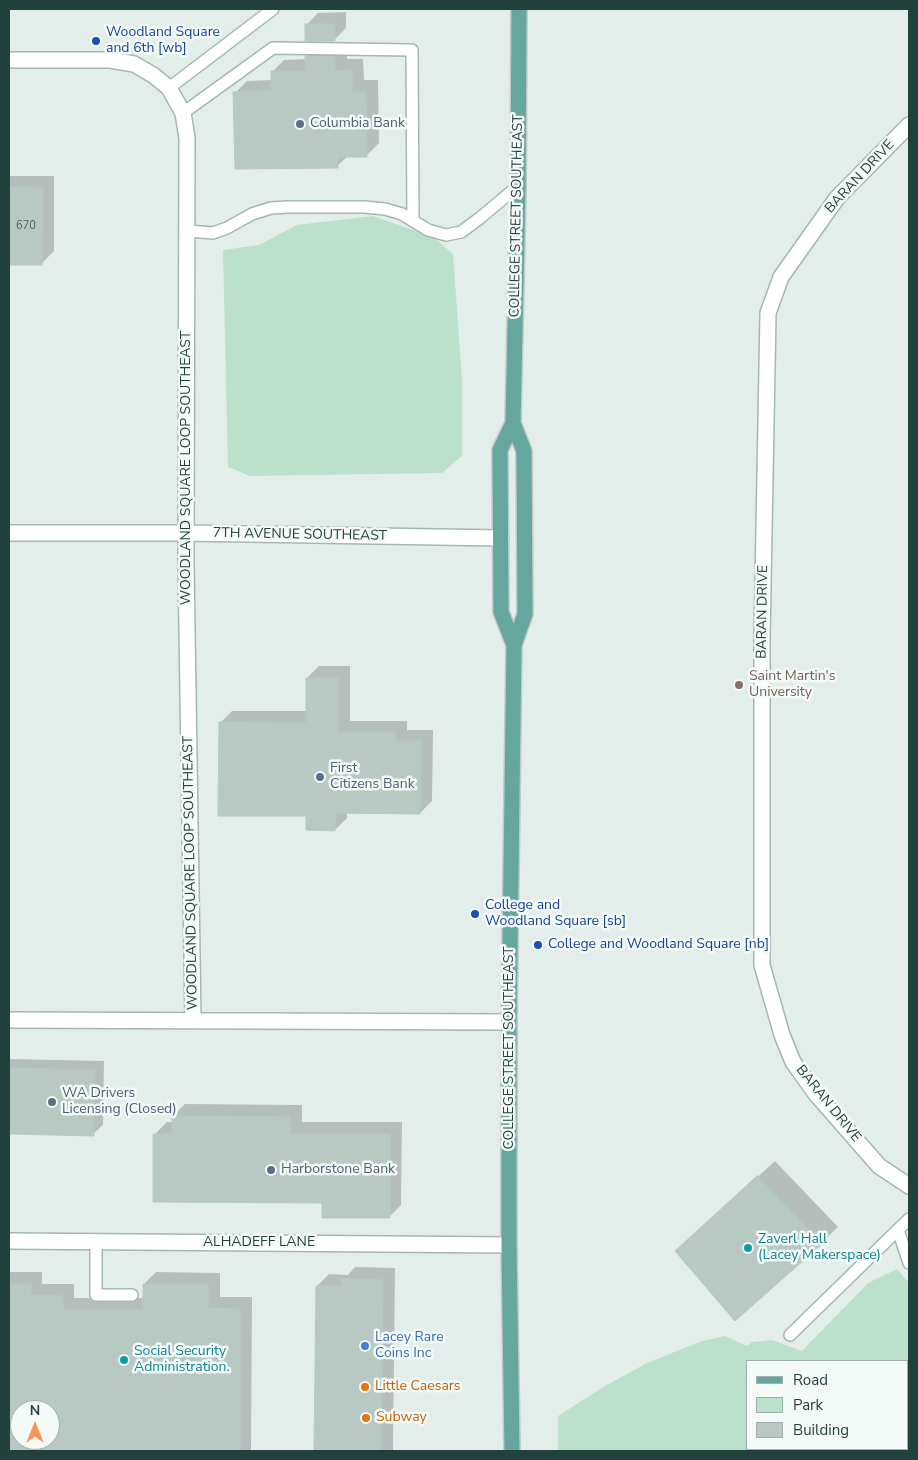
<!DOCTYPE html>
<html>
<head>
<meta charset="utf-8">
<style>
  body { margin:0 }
  #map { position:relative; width:918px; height:1460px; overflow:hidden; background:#e3eeeb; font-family:"Nunito Sans",sans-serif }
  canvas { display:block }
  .frame { position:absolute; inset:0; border:10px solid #22413d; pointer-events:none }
  .legend { position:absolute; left:746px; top:1360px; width:162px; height:90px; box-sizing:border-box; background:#f4faf8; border:1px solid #a0b0ad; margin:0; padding:6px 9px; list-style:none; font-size:15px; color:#22413d }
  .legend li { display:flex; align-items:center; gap:10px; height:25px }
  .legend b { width:25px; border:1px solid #a0b0ad }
  .north { position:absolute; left:10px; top:1400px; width:50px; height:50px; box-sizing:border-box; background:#f4faf8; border:1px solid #a0b0ad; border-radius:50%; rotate:0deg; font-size:14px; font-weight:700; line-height:20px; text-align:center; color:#22413d }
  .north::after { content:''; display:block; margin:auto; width:18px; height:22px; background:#fa9755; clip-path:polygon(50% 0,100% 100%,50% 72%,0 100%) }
</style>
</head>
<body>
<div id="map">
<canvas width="918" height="1460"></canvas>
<div class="frame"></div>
<ul class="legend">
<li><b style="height:6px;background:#65a69f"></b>Road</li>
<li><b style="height:14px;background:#bbe0cb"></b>Park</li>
<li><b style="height:14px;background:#b8c9c4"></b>Building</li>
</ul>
<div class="north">N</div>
</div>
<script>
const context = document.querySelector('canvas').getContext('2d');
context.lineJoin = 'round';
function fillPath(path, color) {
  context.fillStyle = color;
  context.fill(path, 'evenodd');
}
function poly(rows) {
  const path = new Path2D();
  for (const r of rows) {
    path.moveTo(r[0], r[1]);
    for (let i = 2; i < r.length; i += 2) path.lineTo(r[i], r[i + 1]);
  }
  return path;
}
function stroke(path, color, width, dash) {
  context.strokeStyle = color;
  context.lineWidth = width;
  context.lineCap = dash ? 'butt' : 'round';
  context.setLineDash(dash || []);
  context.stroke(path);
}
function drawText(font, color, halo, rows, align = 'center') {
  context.font = font + ' "Nunito Sans",sans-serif';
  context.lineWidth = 5;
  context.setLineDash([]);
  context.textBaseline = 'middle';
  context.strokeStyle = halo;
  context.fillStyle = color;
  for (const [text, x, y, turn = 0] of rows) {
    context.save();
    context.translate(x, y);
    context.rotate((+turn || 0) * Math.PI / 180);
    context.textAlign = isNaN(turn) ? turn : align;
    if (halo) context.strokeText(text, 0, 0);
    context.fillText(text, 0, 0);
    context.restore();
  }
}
fillPath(poly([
  [373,216,433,237,453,254,462,379,462,456,442,473,250,476,228,467,223,250,259,245,297,225],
  [897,1269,909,1283,909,1451,558,1451,558,1416,605,1386,647,1363,702,1341,725,1336,747,1346,752,1342,772,1340,802,1351,868,1283],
  [747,1361,907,1361,907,1449,747,1449]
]), '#bbe0cb');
fillPath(poly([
  [346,12,346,28,334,40,306,25,318,13],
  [319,44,347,45,347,59,363,59,364,80,378,80,379,143,367,155,348,156,337,166,235,93,247,81,272,80,272,72,284,60,307,59,307,56],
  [9,176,54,176,54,251,42,263,9,263],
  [319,666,350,666,350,721,407,721,407,730,433,730,432,801,420,813,347,812,347,818,335,830,308,815,220,723,232,711,307,711,307,678],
  [9,1059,104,1061,103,1125,93,1134,9,1133],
  [185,1104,302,1105,302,1122,402,1122,401,1205,389,1217,323,1202,155,1134,167,1122,173,1122,173,1116],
  [775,1161,838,1227,821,1243,676,1251],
  [355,1267,395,1268,393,1451,315,1451,317,1286,329,1274,348,1275],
  [9,1272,42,1272,42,1284,74,1284,74,1298,144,1298,144,1284,156,1272,220,1273,220,1297,252,1297,251,1451,9,1451],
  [20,1410,50,1410,50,1440,20,1440]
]), '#0003');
const building = poly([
  [305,24,335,24,335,41,305,41,305,24],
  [305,56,335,56,335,71,352,70,352,92,366,92,367,157,338,157,338,168,235,169,233,92,271,91,271,71,306,71,305,56],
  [9,187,43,188,42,265,9,265,9,187],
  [306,678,338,678,338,732,395,732,395,741,421,741,420,814,336,813,335,831,306,830,306,816,218,816,219,722,306,723,306,678],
  [9,1068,95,1070,94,1136,9,1134,9,1068],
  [172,1116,290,1117,290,1134,390,1134,390,1218,322,1218,322,1203,153,1202,153,1134,172,1134,172,1116],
  [757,1176,822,1244,735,1321,675,1251,757,1176],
  [342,1279,383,1280,381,1451,314,1451,316,1286,342,1286,342,1279],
  [9,1284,31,1284,31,1295,63,1296,63,1309,143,1310,143,1284,208,1284,208,1308,240,1309,240,1451,9,1451,9,1284],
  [20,1410,50,1410,50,1440,20,1440,20,1410]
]);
fillPath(building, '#b8c9c4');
stroke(building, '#b5c8c3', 1);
const service = poly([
  [169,88,273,9],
  [183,113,273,48,412,50,413,221],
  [188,231,213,233,227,228,252,214,271,208,288,207,364,207,385,209,402,214,428,230,446,235,461,232,480,218,518,186],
  [898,1230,909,1263],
  [96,1242,96,1295,132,1295],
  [790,1335,909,1219]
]);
const minor = poly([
  [9,60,110,60,134,64,153,75,169,88,183,113,187,138,186,563,193,1020],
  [909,125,837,198,781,277,768,313,762,638,762,965,782,1035,793,1062,816,1094,879,1166,909,1186],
  [9,533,186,533,501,538],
  [9,1020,509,1022],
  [9,1241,509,1245]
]);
const primary = poly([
  [513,423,500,450,501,612,514,645],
  [512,1451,509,1245,509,1022,514,645,525,614,524,451,513,423,518,186,519,9]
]);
stroke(service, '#a5b7b3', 14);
stroke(minor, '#a5b7b3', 18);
stroke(primary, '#c1cac9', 18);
stroke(service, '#fff', 11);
stroke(minor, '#fff', 15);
stroke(primary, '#65a69f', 15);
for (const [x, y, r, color] of [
  [96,41,5,"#1a4fb4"],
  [300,124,5,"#5c6f8a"],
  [739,685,5,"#8d6e63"],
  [320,777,5,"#5c6f8a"],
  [475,914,5,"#1a4fb4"],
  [538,945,5,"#1a4fb4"],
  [52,1102,5,"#5c6f8a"],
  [271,1170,5,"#5c6f8a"],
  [748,1248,5,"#0f9aa8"],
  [365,1346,5,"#3f7fe0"],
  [124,1360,5,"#0f9aa8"],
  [365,1387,5,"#e8710a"],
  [366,1418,5,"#e8710a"]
]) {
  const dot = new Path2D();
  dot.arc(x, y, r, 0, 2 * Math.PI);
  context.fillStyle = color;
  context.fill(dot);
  stroke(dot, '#f4faf8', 2);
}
drawText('11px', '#48635f', null, [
  ["670",26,226]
]);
drawText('14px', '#164399', '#f4faf8', [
  ["Woodland Square",106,33],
  ["and 6th [wb]",106,49],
  ["College and",485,906],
  ["Woodland Square [sb]",485,922],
  ["College and Woodland Square [nb]",548,945]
], 'left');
drawText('14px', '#4e5e75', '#f4faf8', [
  ["Columbia Bank",310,124],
  ["First",330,769],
  ["Citizens Bank",330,785],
  ["WA Drivers",62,1094],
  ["Licensing (Closed)",62,1110],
  ["Harborstone Bank",281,1170]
], 'left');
drawText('14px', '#22413d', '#f4faf8', [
  ["BARAN DRIVE",860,177,-47],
  ["COLLEGE STREET SOUTHEAST",517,216,-89],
  ["WOODLAND SQUARE LOOP SOUTHEAST",187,468,-90],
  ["7TH AVENUE SOUTHEAST",300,535,1],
  ["BARAN DRIVE",763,612,-89],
  ["WOODLAND SQUARE LOOP SOUTHEAST",191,873,-91],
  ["COLLEGE STREET SOUTHEAST",510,1048,-90],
  ["BARAN DRIVE",828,1104,51],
  ["ALHADEFF LANE",259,1243]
]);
drawText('14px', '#785e54', '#f4faf8', [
  ["Saint Martin's",749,677],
  ["University",749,693]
], 'left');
drawText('14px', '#0d838f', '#f4faf8', [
  ["Zaverl Hall",758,1240],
  ["(Lacey Makerspace)",758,1256],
  ["Social Security",134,1352],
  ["Administration.",134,1368]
], 'left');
drawText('14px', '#366cbe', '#f4faf8', [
  ["Lacey Rare",375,1338],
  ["Coins Inc",375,1354]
], 'left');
drawText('14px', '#c56008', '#f4faf8', [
  ["Little Caesars",375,1387],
  ["Subway",376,1418]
], 'left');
</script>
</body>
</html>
